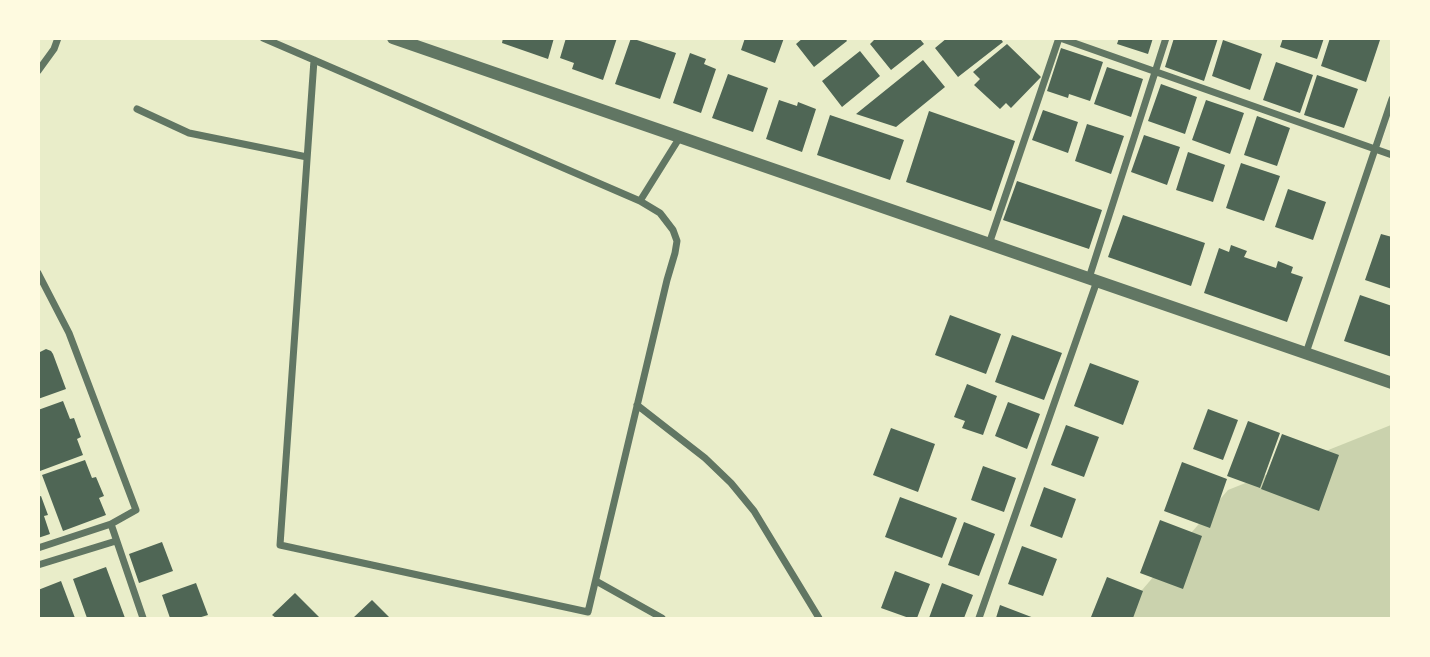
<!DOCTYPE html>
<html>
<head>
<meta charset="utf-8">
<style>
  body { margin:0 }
  #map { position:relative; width:1430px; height:657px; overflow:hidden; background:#e9edc9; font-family:Raleway,sans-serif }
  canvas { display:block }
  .frame { position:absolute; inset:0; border:40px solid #fefae0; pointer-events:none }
</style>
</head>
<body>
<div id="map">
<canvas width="1430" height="657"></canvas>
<div class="frame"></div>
</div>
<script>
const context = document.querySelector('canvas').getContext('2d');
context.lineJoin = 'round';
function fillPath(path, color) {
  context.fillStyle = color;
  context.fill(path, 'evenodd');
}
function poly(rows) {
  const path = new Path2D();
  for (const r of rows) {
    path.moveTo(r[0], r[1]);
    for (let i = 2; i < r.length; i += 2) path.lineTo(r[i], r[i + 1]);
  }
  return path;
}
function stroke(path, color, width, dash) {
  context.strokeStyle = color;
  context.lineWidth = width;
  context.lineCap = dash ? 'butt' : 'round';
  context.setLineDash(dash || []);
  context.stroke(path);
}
fillPath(poly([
  [1391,425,1391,618,1118,618,1228,490]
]), '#cad2ad');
fillPath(poly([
  [503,38,554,38,548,59,502,43],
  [566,38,617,38,603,80,572,69,574,63,560,58],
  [631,38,676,53,660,99,615,84],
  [745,38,784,38,775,63,741,50],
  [803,38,845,38,847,41,814,67,796,44],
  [876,38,919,38,924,44,891,70,870,44],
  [947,38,1000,38,1003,42,958,77,935,48],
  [1119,38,1153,38,1148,54,1117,44],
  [1174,38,1218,38,1204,81,1165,67],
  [1283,38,1324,38,1317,59,1280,47],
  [1330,38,1380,40,1366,82,1321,66],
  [1223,40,1262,54,1250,90,1212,76],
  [1007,44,1041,77,1011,108,1006,103,1000,109,974,85,980,79,973,72],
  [1061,48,1103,62,1090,101,1069,94,1068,98,1047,91],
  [860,51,880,76,842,107,822,81],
  [690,53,706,59,704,64,716,69,701,113,673,103],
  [923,60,945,87,896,127,856,114],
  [1276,62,1313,75,1300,113,1263,100],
  [1107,67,1143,79,1131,117,1094,104],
  [728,74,768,88,753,132,712,118],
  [1317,75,1358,89,1344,128,1304,115],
  [1161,84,1197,97,1185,134,1148,121],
  [779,100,797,106,798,102,816,109,802,152,766,139],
  [1206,100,1244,113,1230,154,1192,140],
  [1043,110,1078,122,1068,153,1032,140],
  [929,111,1015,141,991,211,906,182],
  [830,115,904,140,890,180,817,155],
  [1257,116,1290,128,1277,166,1244,155],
  [1087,124,1124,136,1111,174,1075,161],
  [1144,135,1180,147,1167,185,1131,172],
  [1188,152,1225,165,1213,202,1176,190],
  [1241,163,1280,176,1264,221,1226,208],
  [1017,181,1102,210,1089,249,1003,220],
  [1288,189,1326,202,1313,240,1275,227],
  [1123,215,1205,243,1191,286,1108,257],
  [1381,234,1392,237,1392,289,1365,280],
  [1231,245,1247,251,1244,257,1276,268,1278,261,1293,267,1291,273,1303,277,1287,322,1204,293,1219,248,1229,252],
  [1360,295,1392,306,1392,357,1344,341],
  [950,315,1001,334,986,374,935,355],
  [1012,335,1062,353,1044,400,995,382],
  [46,349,51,351,53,354,66,389,38,399,38,353],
  [1090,363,1139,381,1123,425,1074,406],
  [967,384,997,396,983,435,962,428,965,421,954,417],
  [63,401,70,419,74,418,81,437,77,439,83,455,40,471,38,467,38,410],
  [1008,402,1040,414,1027,449,995,436],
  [1208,409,1238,420,1223,460,1193,449],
  [1248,421,1280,433,1260,488,1227,476],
  [1066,425,1099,437,1084,477,1051,465],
  [891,428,935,444,918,492,873,475],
  [1282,434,1339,455,1319,511,1261,489],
  [85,460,92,478,96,477,104,496,99,498,106,515,63,531,42,475],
  [1182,462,1227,479,1210,528,1164,511],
  [983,466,1016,478,1004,512,971,500],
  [1044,487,1076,499,1062,538,1030,526],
  [41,496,48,515,44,516,50,534,38,538,38,497],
  [900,497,957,518,942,558,885,537],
  [1160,520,1202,536,1183,589,1140,573],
  [964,522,995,534,979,576,948,565],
  [162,542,173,571,139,583,129,554],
  [1022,546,1057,559,1043,596,1008,584],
  [106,567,125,618,87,618,73,579],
  [895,571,930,584,917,618,909,618,881,608],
  [1107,577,1143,591,1133,618,1095,618,1091,617],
  [61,581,75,618,38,618,38,590],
  [196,583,208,615,198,618,170,618,162,595],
  [942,583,973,595,964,618,929,618],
  [295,593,320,618,276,618,272,615],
  [372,600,390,618,353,618],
  [1000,605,1034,618,996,618]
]), '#4f6655');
stroke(poly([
  [263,38,314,60,640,201,660,213,673,230,677,241,675,253,667,280,588,612,280,545,314,60],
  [1060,38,1392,155],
  [38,71,54,49,58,38],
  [137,109,189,133,307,157],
  [640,201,680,137],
  [989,244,1059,38],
  [38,273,69,333,136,510,111,524,38,548],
  [1089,278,1166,38],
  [1306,353,1392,99],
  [637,405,705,458,731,483,754,511,819,618],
  [111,524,143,618],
  [38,565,116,541],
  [596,581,662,618],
  [979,618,1097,281]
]), '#617663', 7);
stroke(poly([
  [393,38,1392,383]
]), '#617663', 12);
</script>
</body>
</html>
